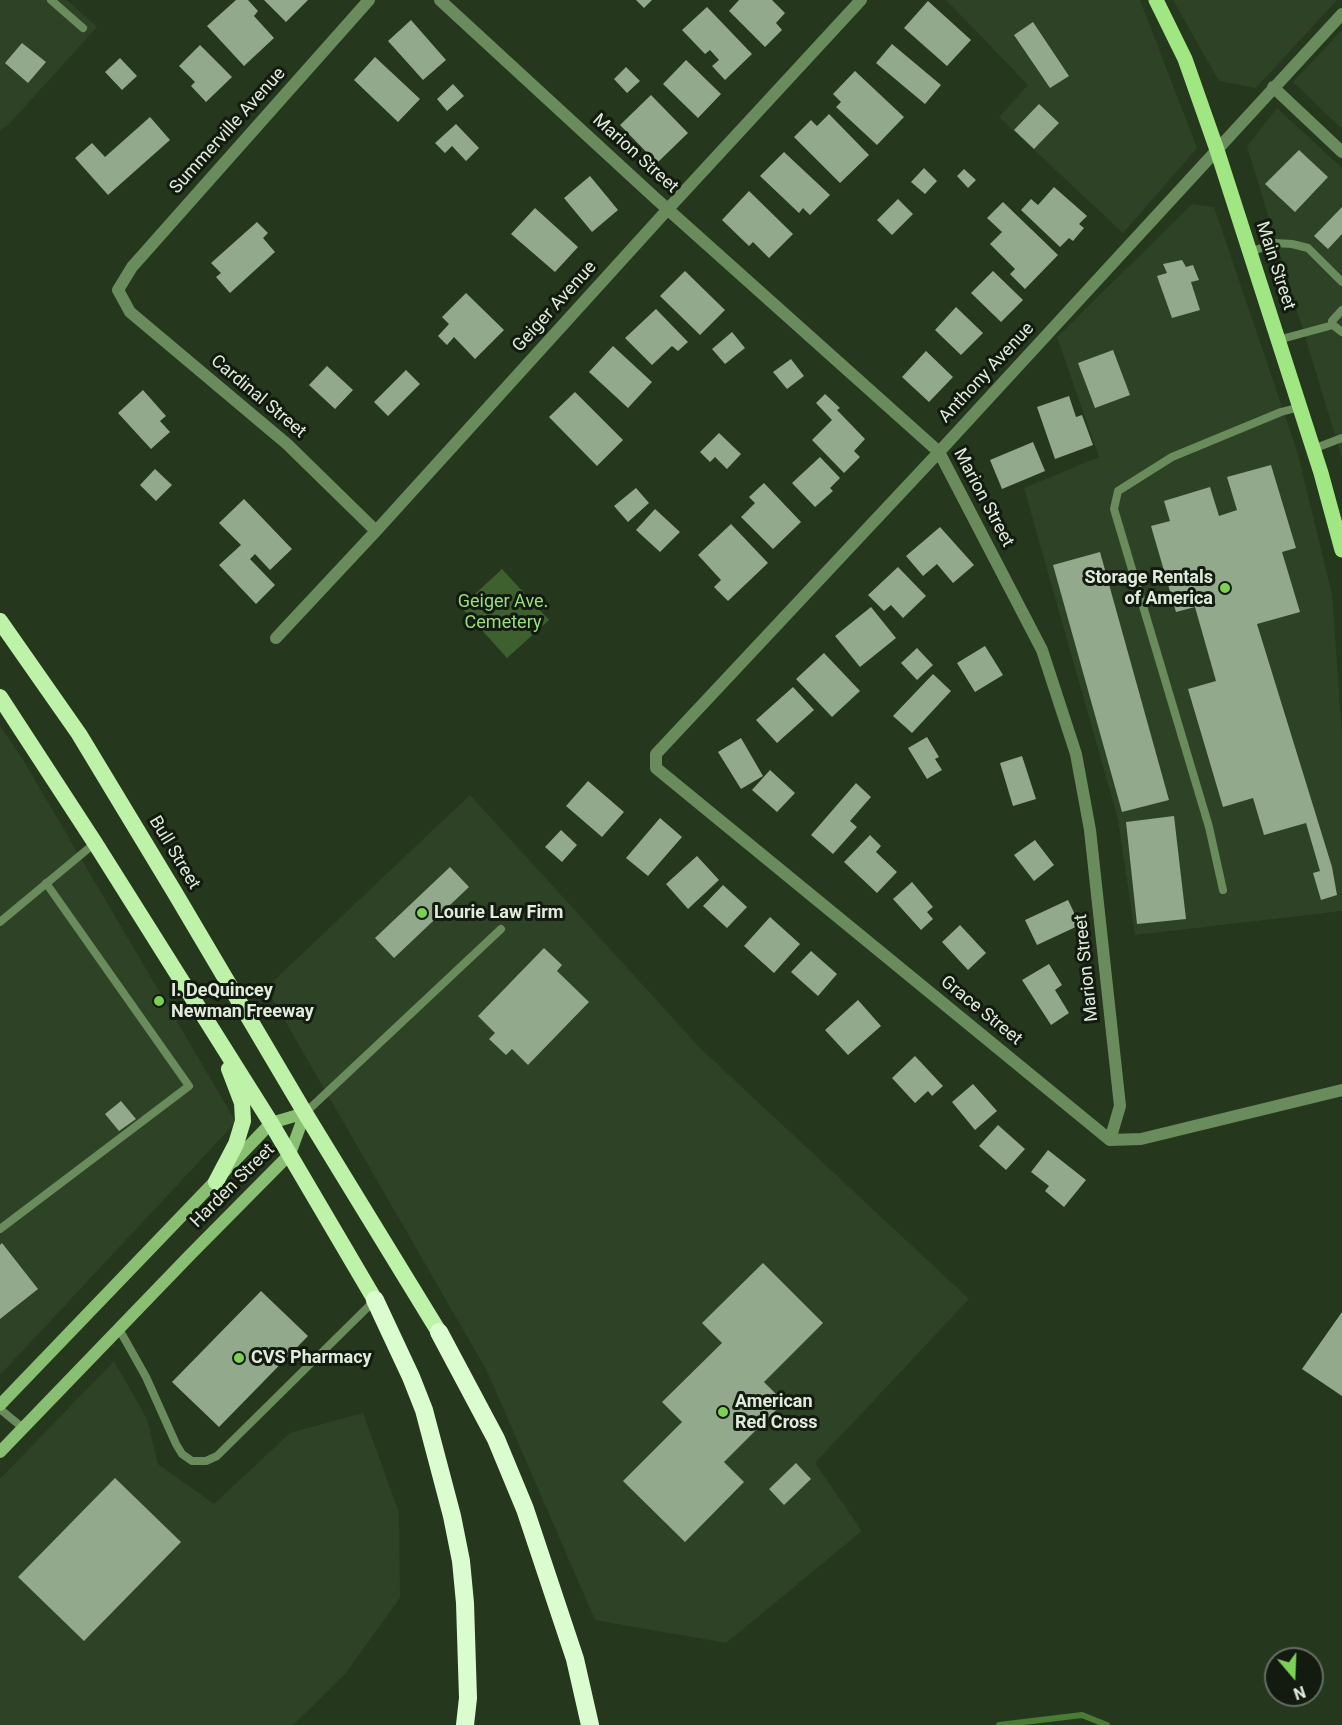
<!DOCTYPE html>
<html>
<head>
<meta charset="utf-8">
<style>
  body { margin:0 }
  #map { position:relative; width:1342px; height:1725px; overflow:hidden; background:#25371d; font-family:Roboto,sans-serif }
  canvas { display:block }
  .north { position:absolute; left:1264px; top:1647px; width:60px; height:60px; box-sizing:border-box; background:#131b10; border:2px solid #656e61; border-radius:50%; rotate:161deg; font-size:16px; font-weight:700; line-height:24px; text-align:center; color:#e0ebdb }
  .north::after { content:''; display:block; margin:auto; width:21px; height:27px; background:#7cd155; clip-path:polygon(50% 0,100% 100%,50% 72%,0 100%) }
</style>
</head>
<body>
<div id="map">
<canvas width="1342" height="1725"></canvas>
<div class="north">N</div>
</div>
<script>
const context = document.querySelector('canvas').getContext('2d');
context.lineJoin = 'round';
function fillPath(path, color) {
  context.fillStyle = color;
  context.fill(path, 'evenodd');
}
function poly(rows) {
  const path = new Path2D();
  for (const r of rows) {
    path.moveTo(r[0], r[1]);
    for (let i = 2; i < r.length; i += 2) path.lineTo(r[i], r[i + 1]);
  }
  return path;
}
function stroke(path, color, width, dash) {
  context.strokeStyle = color;
  context.lineWidth = width;
  context.lineCap = dash ? 'butt' : 'round';
  context.setLineDash(dash || []);
  context.stroke(path);
}
function drawText(font, color, halo, rows, align = 'center') {
  context.font = font + ' Roboto,sans-serif';
  context.lineWidth = 6;
  context.setLineDash([]);
  context.textBaseline = 'middle';
  context.strokeStyle = halo;
  context.fillStyle = color;
  for (const [text, x, y, turn = 0] of rows) {
    context.save();
    context.translate(x, y);
    context.rotate((+turn || 0) * Math.PI / 180);
    context.textAlign = isNaN(turn) ? turn : align;
    if (halo) context.strokeText(text, 0, 0);
    context.fillText(text, 0, 0);
    context.restore();
  }
}
fillPath(poly([
  [0,0,67,0,97,27,9,124,0,130],
  [946,0,1140,0,1197,148,1123,233,999,117,1028,85],
  [1173,0,1337,0,1256,88,1219,81],
  [1342,30,1342,129,1293,82],
  [1277,108,1342,168,1342,458,1247,146],
  [1192,204,1214,207,1297,451,1332,594,1342,735,1342,911,1135,935,1118,819,1024,488,1099,457,1057,337],
  [0,726,22,758,236,1122,0,1375],
  [470,795,699,1047,969,1299,815,1463,862,1531,726,1643,595,1620,487,1371,266,988],
  [114,1361,147,1419,158,1464,214,1504,290,1433,363,1413,399,1513,400,1598,345,1674,293,1725,0,1725,0,1479]
]), '#2e4325');
fillPath(poly([
  [502,569,549,620,507,658,461,607]
]), '#3d602e');
stroke(poly([
  [999,1725,1082,1715,1107,1725]
]), '#4a7c35', 6);
fillPath(poly([
  [236,0,248,0,258,11,254,16,274,38,244,66,207,26],
  [264,0,308,0,286,22],
  [636,0,652,0,644,8],
  [739,0,772,0,785,13,776,23,782,30,765,47,729,11],
  [928,1,971,40,947,66,904,28],
  [707,7,752,54,725,80,712,66,719,60,710,50,705,54,682,30],
  [411,20,446,60,423,80,388,41],
  [1033,22,1069,76,1050,88,1014,35],
  [22,43,46,62,28,83,5,63],
  [892,44,941,85,925,104,876,63],
  [200,45,232,77,206,102,191,86,195,82,179,66],
  [375,57,420,99,398,122,354,80],
  [120,58,137,76,122,90,105,72],
  [686,60,721,94,698,118,663,84],
  [626,67,640,81,627,93,614,79],
  [855,71,904,117,877,145,836,107,841,102,833,94],
  [453,84,464,96,447,111,437,99],
  [651,95,688,133,657,163,620,125],
  [1039,104,1059,123,1034,149,1014,130],
  [829,114,869,155,840,183,794,137,811,120,817,126],
  [150,117,170,140,108,195,75,158,92,143,105,157],
  [456,124,479,148,466,161,452,146,445,153,435,143],
  [1299,150,1328,177,1295,212,1265,184],
  [784,152,830,195,810,215,803,208,799,213,760,176],
  [924,168,937,181,925,194,911,182],
  [964,169,976,180,968,188,957,176],
  [590,176,618,210,592,232,564,198],
  [1054,187,1087,216,1079,224,1084,228,1073,241,1069,238,1060,247,1021,210,1031,199,1038,205],
  [749,191,793,234,769,258,753,242,749,246,722,220],
  [898,199,913,214,892,235,877,220],
  [1003,202,1058,255,1025,289,1010,274,1015,269,990,244,1002,232,987,218],
  [1342,207,1342,234,1328,249,1314,236],
  [535,208,578,247,555,272,511,234],
  [257,222,268,233,263,238,275,252,230,293,216,277,221,273,211,263],
  [1182,260,1186,267,1193,265,1199,280,1191,282,1200,310,1172,318,1157,276,1167,273,1163,264],
  [685,271,725,310,700,335,660,296],
  [993,271,1023,300,1001,322,971,293],
  [466,293,504,330,475,359,454,337,447,345,438,336,449,324,442,317],
  [956,307,983,333,961,355,935,330],
  [656,309,688,342,678,351,672,346,652,365,625,338],
  [732,332,745,348,725,364,712,349],
  [613,346,652,382,628,408,589,372],
  [1113,350,1130,395,1095,408,1078,363],
  [926,351,953,377,929,402,902,377],
  [791,359,804,376,787,389,773,372],
  [327,366,353,390,335,409,309,385],
  [406,370,420,384,388,416,374,402],
  [143,390,166,416,160,421,170,432,151,449,118,413],
  [575,392,623,440,597,466,549,417],
  [825,394,840,408,837,410,865,439,854,451,860,457,844,473,812,440,832,420,816,403],
  [1069,396,1076,417,1082,415,1093,445,1055,459,1037,407],
  [719,433,741,454,727,469,715,457,710,462,700,452],
  [1033,442,1045,471,1002,489,990,460],
  [820,457,840,478,830,488,833,491,815,507,792,483],
  [1271,465,1296,548,1282,552,1300,612,1257,624,1332,867,1337,895,1321,900,1313,873,1320,871,1306,823,1264,835,1253,798,1223,807,1188,689,1216,681,1195,607,1176,612,1151,526,1170,521,1164,501,1210,487,1219,516,1237,510,1227,477],
  [155,469,172,485,156,501,140,485],
  [764,483,801,522,773,549,741,517,755,503,749,497],
  [636,488,649,503,628,522,614,506],
  [244,499,292,549,270,570,255,554,250,559,275,585,256,604,219,565,241,545,219,523],
  [655,509,680,532,660,552,636,530],
  [731,524,768,563,728,601,714,587,721,580,698,555],
  [940,527,974,565,953,583,937,564,923,576,906,556],
  [1100,552,1169,800,1122,812,1053,565],
  [898,567,926,596,903,618,891,605,884,611,868,595],
  [871,607,896,638,860,667,835,636],
  [985,646,1003,675,975,692,957,663],
  [917,648,933,665,917,680,901,663],
  [824,653,860,691,832,717,796,679],
  [933,674,951,691,912,733,893,716],
  [793,687,814,710,777,743,756,720],
  [927,737,939,757,935,759,942,770,927,779,908,748],
  [741,738,763,776,741,789,718,752],
  [1022,756,1036,799,1013,806,1000,763],
  [770,770,795,793,777,812,752,790],
  [588,781,624,812,602,837,566,806],
  [856,783,871,797,850,821,857,827,833,854,811,835],
  [1174,816,1186,919,1137,924,1126,822],
  [660,818,682,837,648,876,626,858],
  [561,830,577,845,562,862,545,847],
  [870,835,881,846,876,852,897,872,877,893,844,862],
  [1035,840,1054,865,1034,881,1014,855],
  [697,856,719,880,688,909,666,884],
  [450,867,469,887,394,958,375,938],
  [912,882,933,907,927,912,933,919,921,930,893,899],
  [723,885,747,907,727,928,703,906],
  [1068,900,1080,925,1037,945,1025,920],
  [770,917,800,944,774,973,744,946],
  [960,925,986,953,968,970,942,942],
  [544,948,562,965,557,971,589,1002,528,1065,512,1049,506,1055,489,1039,495,1033,478,1016],
  [811,951,837,974,818,996,791,972],
  [1049,964,1062,985,1055,990,1069,1013,1051,1025,1022,980],
  [858,1000,881,1026,848,1055,825,1030],
  [915,1056,943,1086,932,1096,928,1091,915,1103,892,1078],
  [973,1084,997,1111,975,1130,952,1102],
  [121,1101,136,1119,119,1131,105,1114],
  [998,1125,1025,1149,1006,1170,979,1146],
  [1048,1150,1086,1180,1064,1207,1045,1191,1049,1186,1031,1172],
  [2,1243,38,1289,0,1319,0,1245],
  [763,1263,823,1323,764,1382,784,1402,724,1462,744,1482,685,1542,623,1481,682,1422,662,1402,722,1343,702,1323],
  [261,1291,308,1336,219,1427,172,1382],
  [1342,1312,1342,1396,1302,1369],
  [796,1463,811,1479,784,1505,769,1489],
  [115,1478,181,1542,84,1641,18,1577]
]), '#93a98b');
stroke(poly([
  [51,0,83,28],
  [1250,252,1275,243,1292,244,1308,248,1342,282],
  [1342,310,1332,321,1333,325,1342,332],
  [1278,340,1333,325],
  [1313,449,1342,438],
  [1223,890,1209,827,1114,509,1118,491,1172,457,1281,412,1300,407],
  [0,922,95,843],
  [305,1113,501,929],
  [0,1229,189,1086,46,883],
  [119,1329,146,1377,176,1444,182,1454,192,1461,206,1461,217,1456,375,1300],
  [0,1409,23,1428]
]), '#6a8c5d', 8);
stroke(poly([
  [369,0,132,267,118,290,130,312,287,444,376,531],
  [440,0,654,197,939,452,1042,650,1076,754,1090,830,1120,1106,1110,1140],
  [1342,14,939,452,656,754,656,768,1110,1140,1141,1139,1342,1090],
  [1273,87,1342,152],
  [276,638,376,531,668,209,861,0]
]), '#6a8c5d', 12);
stroke(poly([
  [0,1405,271,1123,305,1113],
  [0,1452,190,1255,290,1154,305,1113]
]), '#89bf73', 12);
stroke(poly([
  [1156,0,1185,59,1217,150,1321,473,1342,550]
]), '#a0e783', 15);
stroke(poly([
  [0,621,79,734,175,893,305,1113,439,1332],
  [0,697,95,843,271,1123,375,1300],
  [216,1182,236,1144,243,1121,242,1103,229,1069]
]), '#bdf2a8', 16);
stroke(poly([
  [375,1300,411,1377,424,1410,452,1516,461,1561,465,1603,468,1698,465,1725],
  [439,1332,496,1439,525,1509,575,1659,590,1725]
]), '#dafcce', 18);
for (const [x, y, r, color] of [
  [1225,588,6,"#7cd155"],
  [422,913,6,"#7cd155"],
  [159,1001,6,"#7cd155"],
  [239,1358,6,"#7cd155"],
  [723,1412,6,"#7cd155"]
]) {
  const dot = new Path2D();
  dot.arc(x, y, r, 0, 2 * Math.PI);
  context.fillStyle = color;
  context.fill(dot);
  stroke(dot, '#131b10', 2);
}
drawText('18px', '#e0ebdb', '#131b10', [
  ["Summerville Avenue",228,131,-48],
  ["Marion Street",635,154,42],
  ["Main Street",1275,266,72],
  ["Geiger Avenue",555,307,-48],
  ["Anthony Avenue",987,373,-47],
  ["Cardinal Street",258,397,40],
  ["Marion Street",983,498,62],
  ["Bull Street",174,853,59],
  ["Marion Street",1087,968,-96],
  ["Grace Street",981,1011,39],
  ["Harden Street",233,1186,-45]
]);
drawText('bold 18px', '#e0ebdb', '#131b10', [
  ["Storage Rentals",1213,578,"right"],
  ["of America",1213,599,"right"],
  ["Lourie Law Firm",434,913],
  ["I. DeQuincey",171,991],
  ["Newman Freeway",171,1012],
  ["CVS Pharmacy",251,1358],
  ["American",735,1402],
  ["Red Cross",735,1423]
], 'left');
drawText('18px', '#99de7d', '#131b10', [
  ["Geiger Ave.",503,602],
  ["Cemetery",503,623]
]);
</script>
</body>
</html>
